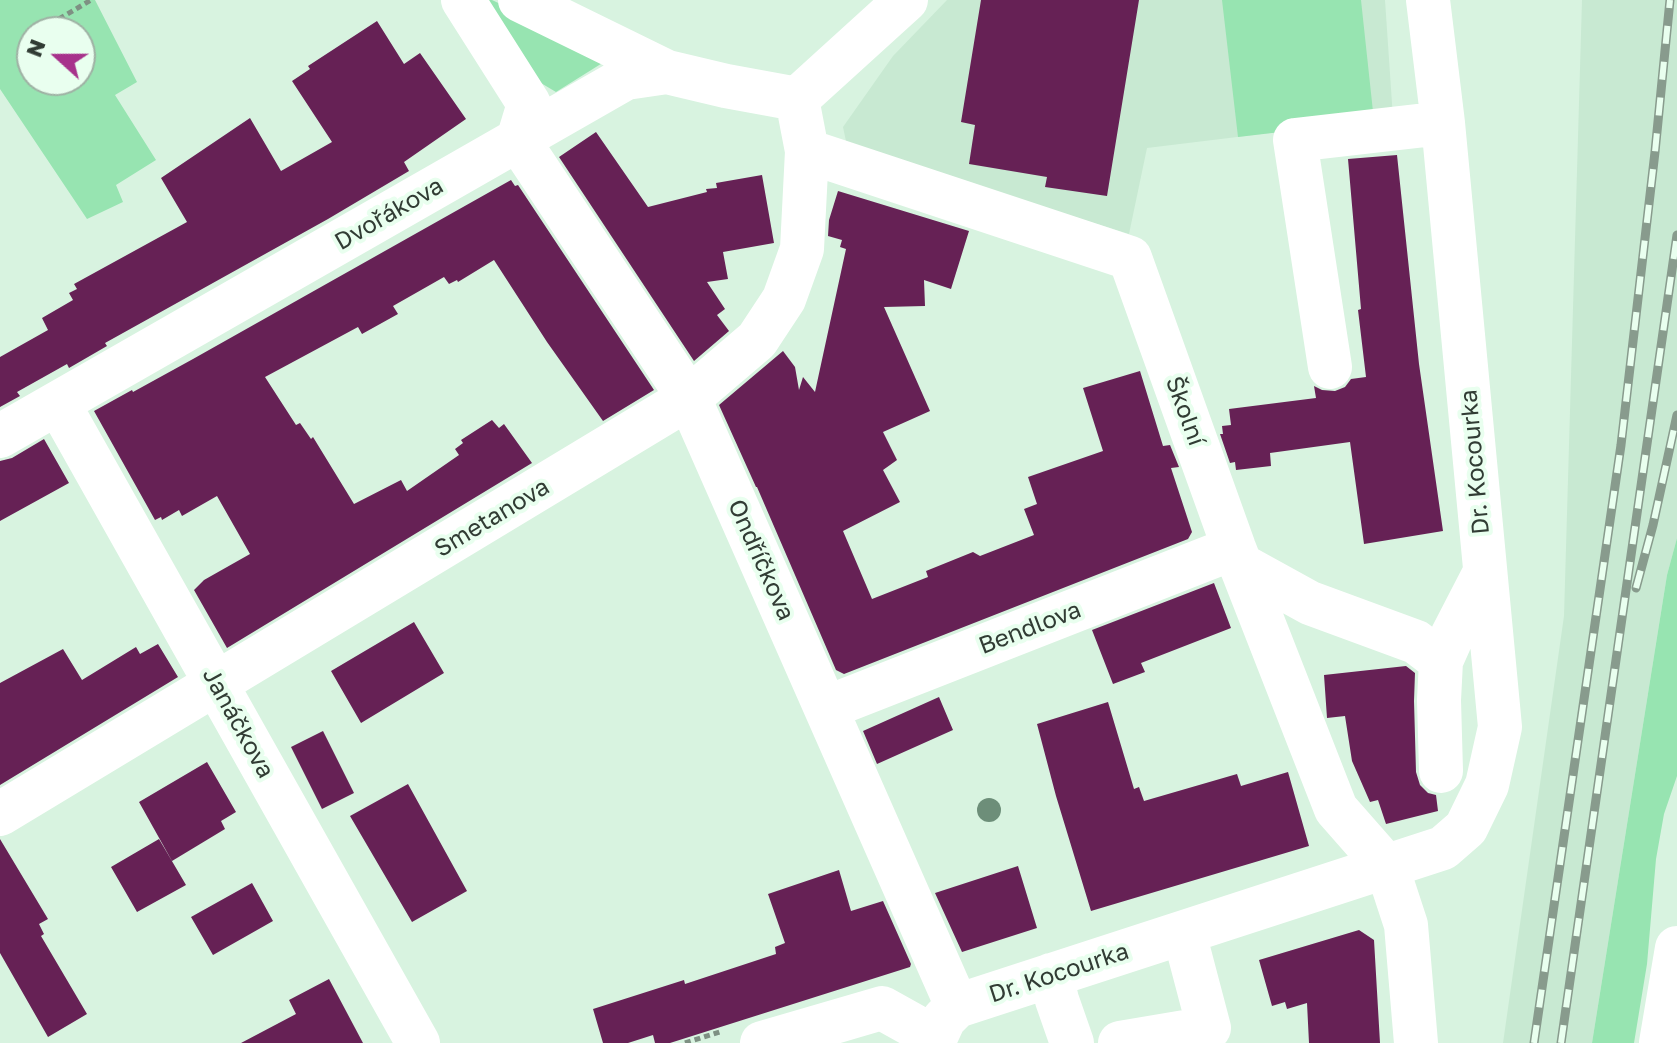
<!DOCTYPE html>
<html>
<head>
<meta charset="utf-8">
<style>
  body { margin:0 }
  #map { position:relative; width:1677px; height:1043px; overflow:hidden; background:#d8f3e0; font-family:"Golos Text",sans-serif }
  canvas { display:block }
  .north { position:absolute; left:16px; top:16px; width:80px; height:80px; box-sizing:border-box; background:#e9ffef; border:2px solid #9fb1a4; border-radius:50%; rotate:291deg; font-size:22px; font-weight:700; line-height:32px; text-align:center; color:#313c34 }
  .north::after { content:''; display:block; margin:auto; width:28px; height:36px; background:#a7328b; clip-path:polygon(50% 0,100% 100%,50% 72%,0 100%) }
</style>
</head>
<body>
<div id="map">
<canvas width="1677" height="1043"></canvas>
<div class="north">N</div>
</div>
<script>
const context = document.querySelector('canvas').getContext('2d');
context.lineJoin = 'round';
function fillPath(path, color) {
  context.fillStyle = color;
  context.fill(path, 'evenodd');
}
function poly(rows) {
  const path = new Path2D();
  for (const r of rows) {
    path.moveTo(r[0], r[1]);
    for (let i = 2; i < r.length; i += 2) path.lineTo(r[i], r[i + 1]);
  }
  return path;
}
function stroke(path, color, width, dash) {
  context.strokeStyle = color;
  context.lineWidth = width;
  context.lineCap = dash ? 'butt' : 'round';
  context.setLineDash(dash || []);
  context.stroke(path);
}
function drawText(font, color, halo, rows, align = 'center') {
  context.font = font + ' "Golos Text",sans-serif';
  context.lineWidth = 8;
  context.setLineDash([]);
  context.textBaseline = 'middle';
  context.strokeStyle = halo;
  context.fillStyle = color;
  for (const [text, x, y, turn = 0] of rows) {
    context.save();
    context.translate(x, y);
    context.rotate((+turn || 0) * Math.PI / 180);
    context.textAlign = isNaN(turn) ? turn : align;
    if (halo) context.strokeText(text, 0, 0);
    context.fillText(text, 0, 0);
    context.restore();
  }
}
fillPath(poly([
  [947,0,1385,0,1393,118,1147,148,1129,234,847,146,843,127,893,56],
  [1582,0,1677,0,1677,538,1667,575,1592,1043,1503,1043,1564,616]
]), '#c8e9d2');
fillPath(poly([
  [0,0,95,0,137,82,115,95,156,160,116,185,123,202,87,219,0,89],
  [32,32,80,32,80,80,32,80],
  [480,0,492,0,612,57,556,92,519,70],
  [1222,0,1361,0,1374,121,1238,137],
  [1677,538,1677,776,1664,814,1656,859,1647,964,1634,1043,1592,1043,1667,575]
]), '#97e4b1');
fillPath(poly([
  [981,0,1139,0,1107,196,1045,187,1047,177,969,164,975,125,961,122],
  [377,21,404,64,420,53,466,119,404,162,409,171,328,219,105,343,107,346,69,368,67,364,17,392,20,396,0,407,0,357,48,330,42,318,73,300,69,293,77,289,74,284,187,222,161,178,250,118,281,171,332,142,292,81,310,69,308,66],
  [596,132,648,207,707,192,706,189,717,188,716,183,762,175,774,243,723,252,728,279,707,282,725,309,717,315,729,331,694,361,559,157],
  [1397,155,1419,364,1443,531,1364,544,1350,442,1270,453,1271,466,1236,470,1235,462,1230,463,1220,434,1223,434,1222,426,1231,425,1229,409,1316,398,1314,386,1322,390,1335,391,1345,387,1351,379,1366,377,1358,310,1361,309,1348,159],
  [511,180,515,186,518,185,654,390,603,421,547,342,494,260,458,282,457,280,449,284,444,277,393,306,398,314,362,334,358,327,265,377,296,425,300,423,311,439,313,437,354,504,401,480,407,491,459,455,455,449,463,443,461,440,492,420,499,428,504,424,532,463,227,648,194,590,204,580,250,554,217,496,182,516,179,510,162,520,161,517,155,520,94,411,132,390,133,392,193,359],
  [838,191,969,231,951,289,924,280,925,306,884,307,930,411,883,432,897,460,883,470,900,502,843,531,872,599,928,577,926,571,973,552,980,556,1034,535,1024,509,1037,504,1028,477,1103,451,1083,388,1140,371,1163,446,1170,445,1179,467,1171,468,1192,532,1188,539,844,674,836,670,757,487,756,487,719,405,783,351,795,367,799,390,803,377,815,392,846,249,840,247,842,240,828,236,829,220],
  [44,439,69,483,0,521,0,461,12,458],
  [1214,583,1231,628,1141,663,1145,672,1113,684,1092,630],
  [414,622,444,673,361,723,331,671],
  [158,644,178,677,0,785,0,683,63,649,82,680,136,647,140,654],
  [1406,666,1415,673,1414,701,1416,772,1420,785,1428,793,1436,795,1438,811,1386,824,1378,800,1370,802,1352,761,1345,716,1327,718,1324,675],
  [939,697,953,730,877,764,863,731],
  [1108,702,1134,789,1139,787,1144,801,1237,774,1241,786,1288,772,1309,846,1091,911,1056,796,1037,724],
  [323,731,354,793,322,809,291,747],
  [207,762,236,812,221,821,225,829,172,861,139,802],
  [408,784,467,891,412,922,350,816],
  [0,839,48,919,39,924,44,934,41,936,87,1014,48,1037,0,953],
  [159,839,186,885,137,912,111,867],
  [1018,866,1037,928,962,952,935,893],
  [839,870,851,911,883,901,911,964,910,967,670,1043,655,1043,653,1035,628,1043,603,1043,593,1009,684,980,685,984,776,954,775,947,785,943,768,894],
  [252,883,273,921,213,955,191,917],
  [1359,930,1374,940,1380,1043,1309,1043,1307,1003,1287,1009,1285,1002,1272,1006,1259,960],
  [329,979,363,1043,241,1043,296,1014,289,1000]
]), '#662155');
stroke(poly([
  [59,19,91,0],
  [685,1043,723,1031]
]), '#7e9083', 5, [6, 4]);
stroke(poly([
  [463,0,529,104,518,140,689,398,957,1006],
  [520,0,667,72],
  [797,99,906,0],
  [807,151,1130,258,1234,548,1336,809,1387,867,1406,925,1416,1043],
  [1330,367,1295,140,1443,123],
  [58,403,418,1043],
  [0,436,626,78,667,72,726,86,797,99],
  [1241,565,1310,603,1416,642,1441,661],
  [826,708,1234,548],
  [1441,771,1439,700,1441,661,1453,634,1485,572],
  [0,814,689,398,757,340,784,299,802,249,807,151,797,99],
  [1051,975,1057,1000,1072,1043],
  [762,1043,882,1008,934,1037],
  [933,1043,944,1019,957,1006,1443,848,1466,828,1487,785,1500,727,1443,123,1428,0],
  [1120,1043,1209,1028,1184,933],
  [1661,1043,1677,948]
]), '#fff', 44);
const rail = poly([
  [1636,588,1653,525,1677,415],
  [1534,1043,1621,445,1655,152,1670,0],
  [1561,1043,1677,235]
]);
stroke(rail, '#889b8d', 9);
stroke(rail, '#e9ffef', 6, [18]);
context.fillStyle = '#6d8e79';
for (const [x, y] of [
  [989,810]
]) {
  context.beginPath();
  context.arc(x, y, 12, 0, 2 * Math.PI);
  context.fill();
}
drawText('24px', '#313c34', '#e9ffef', [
  ["Dvořákova",389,214,-30],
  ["Školní",1185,411,70],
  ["Dr. Kocourka",1475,462,-95],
  ["Smetanova",492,518,-31],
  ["Ondříčkova",761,560,66],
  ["Bendlova",1030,628,-21],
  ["Janáčkova",238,723,61],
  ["Dr. Kocourka",1059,973,-18]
]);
</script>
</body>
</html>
